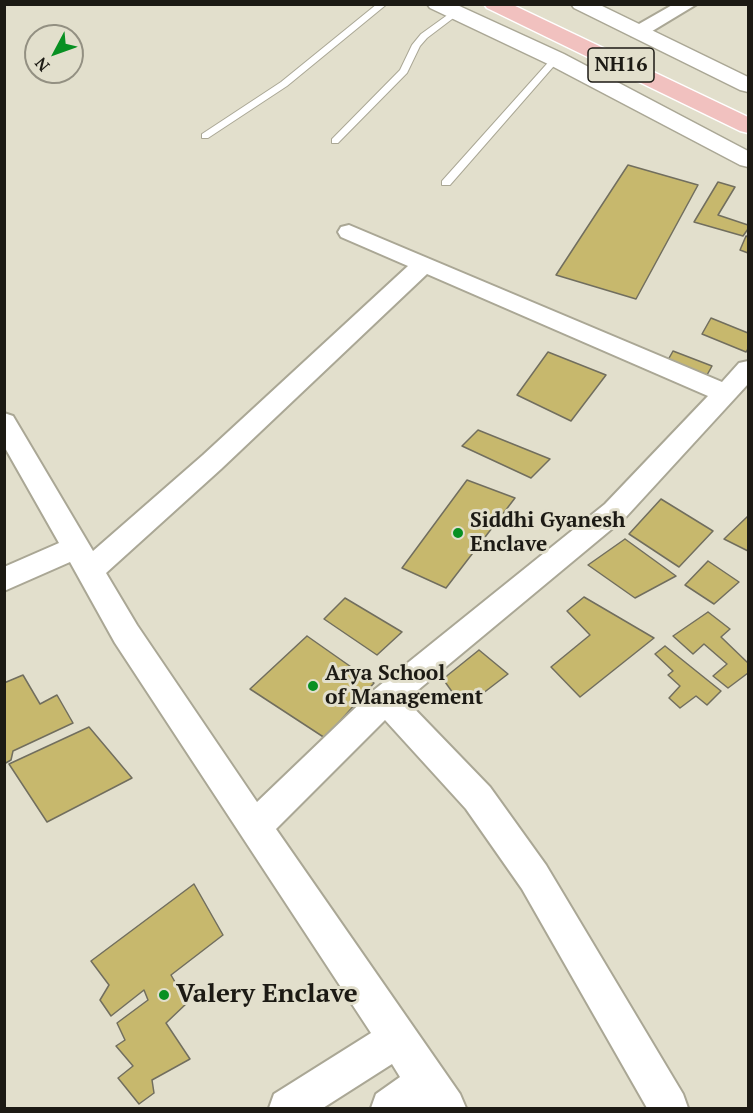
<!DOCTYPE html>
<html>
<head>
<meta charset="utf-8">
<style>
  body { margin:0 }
  #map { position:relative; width:753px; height:1113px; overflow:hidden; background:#e2dfcc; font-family:"PT Serif",serif }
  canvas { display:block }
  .frame { position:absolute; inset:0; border:6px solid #1c1a14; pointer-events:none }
  .north { position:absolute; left:24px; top:24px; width:60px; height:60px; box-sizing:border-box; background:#e2dfcc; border:2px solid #939082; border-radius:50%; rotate:229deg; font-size:16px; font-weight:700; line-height:24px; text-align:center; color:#1c1a14 }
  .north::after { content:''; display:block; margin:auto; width:21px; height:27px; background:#089022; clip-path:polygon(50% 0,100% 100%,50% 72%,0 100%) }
</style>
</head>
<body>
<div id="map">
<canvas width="753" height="1113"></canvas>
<div class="frame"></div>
<div class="north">N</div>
</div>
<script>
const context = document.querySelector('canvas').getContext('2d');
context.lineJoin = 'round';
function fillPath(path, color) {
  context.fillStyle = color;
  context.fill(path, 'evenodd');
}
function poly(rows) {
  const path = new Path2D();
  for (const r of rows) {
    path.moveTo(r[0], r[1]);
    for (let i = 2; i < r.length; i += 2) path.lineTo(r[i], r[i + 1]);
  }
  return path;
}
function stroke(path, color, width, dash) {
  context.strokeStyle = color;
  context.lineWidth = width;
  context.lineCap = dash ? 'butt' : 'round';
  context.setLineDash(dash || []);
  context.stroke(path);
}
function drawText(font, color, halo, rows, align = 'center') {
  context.font = font + ' "PT Serif",serif';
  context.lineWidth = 6;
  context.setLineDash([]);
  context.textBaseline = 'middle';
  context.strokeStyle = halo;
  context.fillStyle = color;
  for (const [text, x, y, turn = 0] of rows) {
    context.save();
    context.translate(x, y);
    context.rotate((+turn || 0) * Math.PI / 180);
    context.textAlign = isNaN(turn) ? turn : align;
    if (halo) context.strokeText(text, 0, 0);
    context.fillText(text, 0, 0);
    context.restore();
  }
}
const building = poly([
  [628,165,698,185,636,299,556,275,628,165],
  [718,182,735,187,718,215,748,225,748,229,743,236,694,222,718,182],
  [746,236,748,237,748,253,740,250,746,236],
  [711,318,748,333,748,349,746,352,702,334,711,318],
  [673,351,712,366,707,375,668,360,673,351],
  [548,352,606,375,571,421,517,395,548,352],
  [478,430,550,459,531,478,462,446,478,430],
  [467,480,515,498,446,588,402,568,467,480],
  [661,499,713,531,679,567,629,534,661,499],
  [748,516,748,551,724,539,748,516],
  [625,539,676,576,635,598,588,565,625,539],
  [708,561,739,582,714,604,685,585,708,561],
  [584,597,654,638,580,697,551,667,590,635,567,611,584,597],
  [345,598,402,632,377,655,324,619,345,598],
  [708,612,730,629,721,637,748,663,748,673,728,688,713,676,727,664,704,644,693,654,673,636,708,612],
  [307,636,374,683,325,738,250,689,307,636],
  [665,646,721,691,707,705,696,696,680,708,669,698,680,686,668,675,673,671,655,654,665,646],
  [479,650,508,674,482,694,460,703,443,679,479,650],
  [23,675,40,704,57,695,73,723,13,751,11,760,4,764,4,683,23,675],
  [89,727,132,778,47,822,9,764,89,727],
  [194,884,223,935,171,975,187,1003,166,1023,190,1059,152,1080,154,1093,139,1104,118,1078,133,1066,116,1046,125,1040,117,1023,148,1000,144,990,111,1016,100,1000,109,985,91,961,194,884]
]);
fillPath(building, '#c7b86d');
stroke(building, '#716e5e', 1.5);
const lane = poly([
  [377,4,387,4,287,86,208,138,202,138,202,134,281,82,377,4],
  [453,11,460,13,427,38,420,46,407,73,338,143,332,143,332,139,400,70,412,45,421,34,453,11],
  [553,57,560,59,450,185,442,185,442,181,553,57]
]);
const street = poly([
  [674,4,697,4,644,36,632,36,629,32,632,28,674,4],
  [349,225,722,382,739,363,748,361,748,384,625,518,406,700,490,787,546,865,683,1094,688,1108,647,1108,522,889,466,809,385,720,276,829,460,1094,466,1108,371,1108,376,1094,400,1077,392,1064,323,1108,269,1108,274,1094,371,1033,115,643,70,562,4,591,4,567,59,543,4,446,4,413,13,416,93,551,203,455,408,266,341,237,338,232,341,227,349,225],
  [427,274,708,396,605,504,374,690,257,802,137,625,106,573,221,469,427,274]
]);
const secondary = poly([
  [427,4,455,4,564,54,748,151,748,167,740,165,548,64,430,8,427,4],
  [571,4,598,4,748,77,748,92,740,90,574,8,571,4]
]);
const highway = poly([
  [484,4,511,4,748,117,748,133,740,131,487,8,484,4]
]);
stroke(lane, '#aaa795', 2);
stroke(street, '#aaa795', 4);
stroke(secondary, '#aaa795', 3);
stroke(highway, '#fff', 3);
fillPath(lane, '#fff');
fillPath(street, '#fff');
fillPath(secondary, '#fff');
fillPath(highway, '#f1c1bf');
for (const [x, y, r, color] of [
  [458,533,6,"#089022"],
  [313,686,6,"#089022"],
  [164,995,6,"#089022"]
]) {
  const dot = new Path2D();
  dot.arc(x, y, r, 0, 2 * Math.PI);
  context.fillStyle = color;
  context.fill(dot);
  stroke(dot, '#e2dfcc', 2);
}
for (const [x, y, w] of [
  [621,65,66]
]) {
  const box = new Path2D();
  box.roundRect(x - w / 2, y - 17, w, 34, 4.5);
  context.fillStyle = '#e2dfcc';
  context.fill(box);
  stroke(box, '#1c1a14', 1.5);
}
drawText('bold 20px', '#1c1a14', null, [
  ["NH16",621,65]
]);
drawText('bold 21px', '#1c1a14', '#e2dfcc', [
  ["Siddhi Gyanesh",470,521],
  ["Enclave",470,545],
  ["Arya School",325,674],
  ["of Management",325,698]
], 'left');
drawText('bold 26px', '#1c1a14', '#e2dfcc', [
  ["Valery Enclave",176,995]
], 'left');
</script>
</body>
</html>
